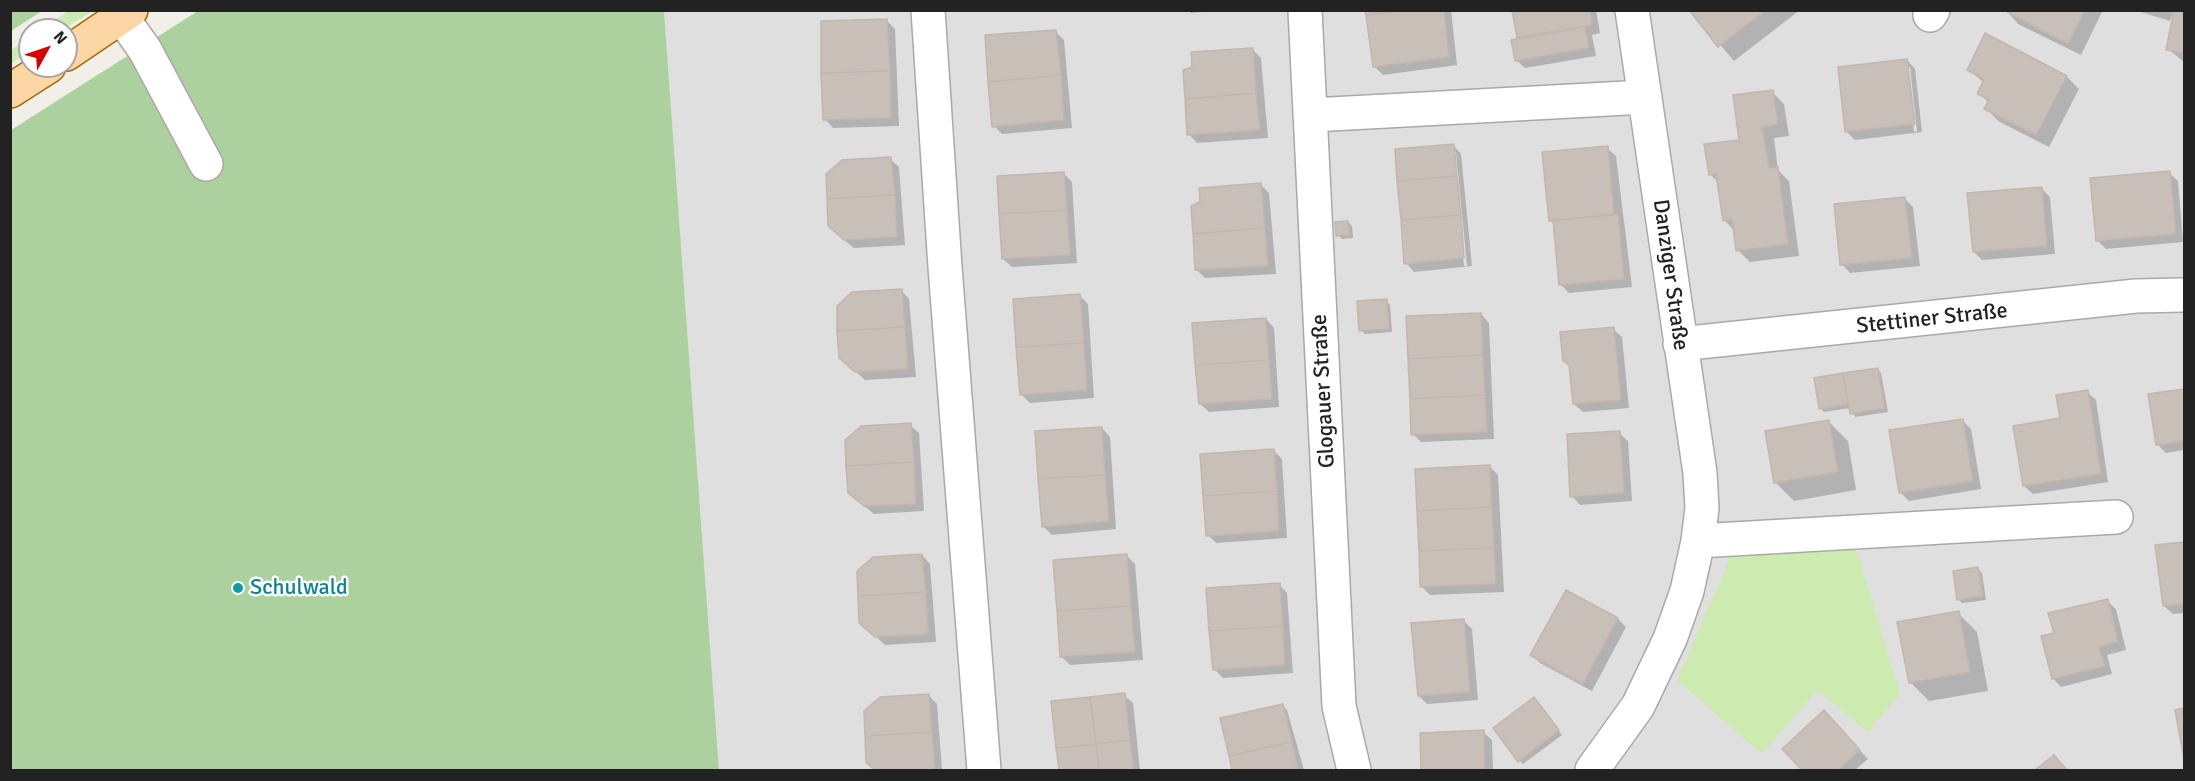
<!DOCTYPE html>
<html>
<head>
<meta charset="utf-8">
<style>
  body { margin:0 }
  #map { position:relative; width:2195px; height:781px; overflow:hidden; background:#f2efe9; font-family:Signika,sans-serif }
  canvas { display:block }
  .frame { position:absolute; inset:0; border:12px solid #222; pointer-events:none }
  .north { position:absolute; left:18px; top:18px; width:60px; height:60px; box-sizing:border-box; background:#fff; border:2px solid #a7a7a7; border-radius:50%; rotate:50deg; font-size:16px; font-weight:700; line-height:24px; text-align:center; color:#222 }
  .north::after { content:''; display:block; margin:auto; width:21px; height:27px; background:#d40000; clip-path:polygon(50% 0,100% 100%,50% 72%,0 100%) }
</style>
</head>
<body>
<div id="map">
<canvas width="2195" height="781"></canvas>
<div class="frame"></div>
<div class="north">N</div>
</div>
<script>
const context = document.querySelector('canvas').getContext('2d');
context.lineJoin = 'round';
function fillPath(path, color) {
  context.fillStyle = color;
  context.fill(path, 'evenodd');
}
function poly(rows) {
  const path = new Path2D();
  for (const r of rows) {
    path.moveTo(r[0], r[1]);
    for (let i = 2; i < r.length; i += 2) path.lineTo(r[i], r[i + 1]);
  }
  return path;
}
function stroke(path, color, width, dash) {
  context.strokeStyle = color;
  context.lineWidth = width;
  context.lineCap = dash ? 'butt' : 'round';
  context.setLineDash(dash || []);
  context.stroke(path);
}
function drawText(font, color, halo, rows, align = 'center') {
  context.font = font + ' Signika,sans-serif';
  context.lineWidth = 5;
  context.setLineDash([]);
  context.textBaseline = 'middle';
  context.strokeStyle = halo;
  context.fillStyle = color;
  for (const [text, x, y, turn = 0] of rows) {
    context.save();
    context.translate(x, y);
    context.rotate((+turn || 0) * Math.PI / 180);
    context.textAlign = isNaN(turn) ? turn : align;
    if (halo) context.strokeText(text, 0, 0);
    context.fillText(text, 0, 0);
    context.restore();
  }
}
fillPath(poly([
  [664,11,2184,11,2184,770,719,770]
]), '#e0dfdf');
fillPath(poly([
  [70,10,93,11,62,30,40,30],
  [30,37,30,51,11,64,11,50],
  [1856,547,1900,694,1868,732,1817,690,1762,754,1677,680,1731,556]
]), '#cdebb0');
fillPath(poly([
  [11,10,42,10,42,11,11,31],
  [198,11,664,11,719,770,11,770,11,130]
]), '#add19e');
fillPath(poly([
  [1188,10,1224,10,1191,13],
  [1367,10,1451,10,1457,65,1383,75,1374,66],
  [1514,10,1596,10,1600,33,1592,35,1596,56,1525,68,1516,60,1519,39],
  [1691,10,1800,10,1734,61],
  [2006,10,2103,10,2081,55,2018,24],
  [2134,10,2184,10,2184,62,2168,49,2175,13,2173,12,2170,21],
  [887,21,895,29,899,126,833,128,825,119],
  [1055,31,1064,40,1072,128,1002,134,994,126],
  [1986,36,2067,77,2079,89,2049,147,1998,121,1986,108,1989,103,1979,93,1984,83,1968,69],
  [1252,49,1261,58,1268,138,1197,143,1189,134],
  [1907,60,1915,69,1922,132,1855,140,1846,131],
  [1907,67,1910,67,1917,131,1914,132],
  [1772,92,1784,104,1789,136,1774,138,1778,170,1789,181,1799,256,1750,262,1738,250,1735,231,1724,220,1719,183,1710,174,1741,141],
  [1453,145,1461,154,1472,266,1414,272,1406,263],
  [1453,152,1456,152,1467,266,1464,266],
  [1607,148,1616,156,1632,287,1569,293,1561,285,1555,225,1550,220],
  [890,159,899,167,905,245,854,248,838,235],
  [2169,173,2178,181,2183,242,2106,249,2097,240],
  [1064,174,1072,182,1077,263,1012,267,1003,259],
  [1261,185,1269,193,1276,274,1205,278,1197,270],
  [2041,188,2050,197,2055,254,1982,260,1974,252],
  [1905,199,1913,207,1920,266,1850,273,1842,264],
  [1348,222,1352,226,1353,238,1342,239,1338,235],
  [901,290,909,299,916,377,865,380,849,366],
  [1080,296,1088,304,1094,398,1030,403,1021,394],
  [1386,301,1390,305,1392,332,1365,334,1361,330],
  [1481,314,1489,323,1494,439,1421,442,1413,434],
  [1266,319,1274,328,1279,407,1209,412,1200,404],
  [1613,329,1622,337,1629,408,1583,412,1574,404],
  [1877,369,1881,373,1888,412,1855,417,1851,408,1824,412,1820,408,1815,379],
  [2184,390,2184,450,2166,453,2157,444,2150,395],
  [2087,392,2096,400,2108,482,2033,494,2024,486,2062,420],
  [1962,420,1971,429,1981,489,1909,501,1900,492],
  [1829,422,1848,441,1856,490,1794,501,1775,482],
  [910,425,919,433,924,511,874,514,858,501],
  [1102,428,1110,437,1116,529,1052,535,1043,526],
  [1619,433,1628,441,1632,501,1580,505,1572,496],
  [1273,450,1282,459,1287,538,1216,543,1208,535],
  [1490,467,1498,475,1504,592,1430,595,1422,587],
  [2184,543,2184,613,2173,614,2164,606,2156,547],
  [922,555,930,564,936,642,885,645,870,631],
  [1127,556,1135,564,1143,660,1070,665,1062,657],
  [1978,569,1982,573,1986,600,1962,603,1958,599],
  [1279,585,1287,593,1293,673,1223,678,1214,669],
  [1566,592,1618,619,1626,627,1592,691,1540,663,1532,655],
  [2107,601,2116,609,2126,650,2107,655,2112,674,2061,687,2053,678,2056,634],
  [1958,613,1977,632,1988,691,1929,701,1910,682],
  [1463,620,1472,629,1478,700,1427,704,1419,696],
  [1124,695,1133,703,1140,770,1060,770,1053,702],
  [929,696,937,704,942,770,876,770,868,763],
  [1538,703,1562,735,1523,764,1520,761],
  [1283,706,1287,710,1304,770,1233,770,1222,719],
  [2184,709,2184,751,2177,711],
  [1832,721,1868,759,1855,770,1804,770,1784,749],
  [1483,732,1492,740,1493,770,1423,770,1421,734]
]), '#0003');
const building = poly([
  [1365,10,1406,10,1366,15,1365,10],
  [1406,10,1444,10,1449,57,1373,67,1366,15,1406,10],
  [1512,10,1590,10,1592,25,1517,38,1512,10],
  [1689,10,1766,10,1718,47,1689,10],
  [2004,10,2085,10,2068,44,2004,10],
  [2174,10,2184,10,2184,53,2166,50,2174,10],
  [887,19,890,71,821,73,821,21,887,19],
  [1585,27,1589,48,1515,61,1511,40,1585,27],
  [1056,30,1061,75,988,82,985,35,1056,30],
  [1985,33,2067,76,2036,135,1984,109,1989,99,1977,94,1984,79,1967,70,1985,33],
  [1253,48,1256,93,1185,99,1183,70,1192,67,1191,52,1253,48],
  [1907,59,1915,124,1845,132,1838,67,1907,59],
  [890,71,891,118,823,120,821,73,890,71],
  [1061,75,1064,120,992,127,988,82,1061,75],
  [1773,90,1778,124,1762,127,1769,168,1778,167,1788,244,1736,251,1732,219,1723,221,1716,174,1709,175,1704,144,1739,140,1733,95,1773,90],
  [1256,93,1260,130,1187,135,1185,99,1256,93],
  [1454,144,1457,176,1397,181,1395,149,1454,144],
  [1608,146,1614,215,1549,221,1542,152,1608,146],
  [891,157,895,195,827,199,826,174,842,160,891,157],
  [2170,171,2176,234,2096,241,2090,178,2170,171],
  [1064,172,1067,210,999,214,997,176,1064,172],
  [1457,176,1461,215,1401,220,1397,181,1457,176],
  [1261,183,1265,228,1193,234,1191,206,1200,202,1199,188,1261,183],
  [2042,187,2047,246,1973,252,1967,193,2042,187],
  [895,195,897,237,844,240,828,226,827,199,895,195],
  [1905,197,1912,258,1840,265,1834,204,1905,197],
  [1067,210,1070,255,1002,259,999,214,1067,210],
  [1618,214,1624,279,1559,285,1553,220,1618,214],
  [1461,215,1464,258,1404,264,1401,220,1461,215],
  [1348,221,1350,235,1336,236,1335,222,1348,221],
  [1265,228,1268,266,1195,270,1193,234,1265,228],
  [902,289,905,327,837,331,837,306,852,292,902,289],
  [1080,294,1084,343,1016,347,1013,299,1080,294],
  [1387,299,1389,329,1359,331,1357,301,1387,299],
  [1481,313,1483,355,1408,359,1406,316,1481,313],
  [1266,318,1269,360,1195,365,1192,323,1266,318],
  [905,327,908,369,855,372,839,358,837,331,905,327],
  [1614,327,1621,400,1573,404,1569,365,1563,361,1560,332,1614,327],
  [1084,343,1087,390,1020,395,1016,347,1084,343],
  [1483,355,1485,395,1410,399,1408,359,1483,355],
  [1269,360,1272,399,1199,404,1195,365,1269,360],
  [1878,368,1885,408,1850,414,1843,373,1878,368],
  [1843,373,1848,404,1819,409,1814,378,1843,373],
  [2184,389,2184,441,2156,445,2148,394,2184,389],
  [2088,390,2101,474,2023,486,2013,426,2060,418,2056,395,2088,390],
  [1485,395,1487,432,1411,435,1410,399,1485,395],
  [1963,419,1973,481,1899,493,1889,430,1963,419],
  [1829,420,1838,472,1774,483,1765,431,1829,420],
  [911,423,914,462,846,466,845,440,861,426,911,423],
  [1102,427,1105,475,1038,479,1035,431,1102,427],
  [1620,431,1624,493,1570,497,1567,434,1620,431],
  [1274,449,1277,491,1203,496,1200,454,1274,449],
  [914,462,916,504,864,506,848,493,846,466,914,462],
  [1490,465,1492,507,1417,511,1415,469,1490,465],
  [1105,475,1109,521,1042,527,1038,479,1105,475],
  [1277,491,1279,531,1206,536,1203,496,1277,491],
  [1492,507,1494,548,1419,551,1417,511,1492,507],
  [2184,542,2184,604,2163,606,2155,545,2184,542],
  [1494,548,1496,584,1420,587,1419,551,1494,548],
  [922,554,926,592,858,596,857,571,873,557,922,554],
  [1127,554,1131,606,1057,611,1053,560,1127,554],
  [1978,567,1983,596,1957,600,1953,571,1978,567],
  [1280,583,1283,626,1209,631,1206,588,1280,583],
  [1566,590,1618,618,1583,684,1530,655,1566,590],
  [926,592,928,634,875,637,859,623,858,596,926,592],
  [2108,599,2118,642,2099,647,2105,666,2052,679,2041,636,2054,633,2048,613,2108,599],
  [1131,606,1135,652,1060,657,1057,611,1131,606],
  [1959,611,1970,672,1909,683,1897,622,1959,611],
  [1464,619,1470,692,1418,696,1411,623,1464,619],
  [1283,626,1285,665,1213,670,1209,631,1283,626],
  [1125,693,1130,740,1096,744,1090,697,1125,693],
  [929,694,932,732,865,736,864,711,880,697,929,694],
  [1090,697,1096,744,1056,748,1051,701,1090,697],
  [1534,697,1559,730,1518,762,1493,728,1534,697],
  [1283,704,1292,742,1229,756,1220,718,1283,704],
  [2184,708,2184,759,2175,710,2184,708],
  [1824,710,1860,750,1838,770,1802,770,1782,749,1824,710],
  [1484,730,1485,770,1421,770,1420,733,1484,730],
  [932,732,935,770,875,770,866,763,865,736,932,732],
  [1130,740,1134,770,1099,770,1096,744,1130,740],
  [1292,742,1298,770,1232,770,1229,756,1292,742],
  [1096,744,1099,770,1059,770,1056,748,1096,744],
  [2054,755,2067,770,2035,770,2054,755]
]);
fillPath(building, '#c7bfb8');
stroke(building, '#c4b6ab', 1.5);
const minor = poly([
  [928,10,945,267,984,770],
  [1305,10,1339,706,1354,770],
  [1930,15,1933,10],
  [121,16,145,50,206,164],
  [1312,115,1645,97],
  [1680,344,2136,296,2184,295],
  [1698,541,2116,517],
  [1592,770,1638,706,1670,639,1687,591,1698,541,1702,508,1700,473,1632,10]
]);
const major = poly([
  [66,54,131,10],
  [10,91,49,66]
]);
stroke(minor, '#a9a9a9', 36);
stroke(major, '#a06b00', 36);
stroke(minor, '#fff', 33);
stroke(major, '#fcd6a4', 33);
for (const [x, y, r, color] of [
  [238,588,6,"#0f9aa8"]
]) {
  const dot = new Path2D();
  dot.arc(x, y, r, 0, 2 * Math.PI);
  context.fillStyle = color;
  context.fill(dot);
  stroke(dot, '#fff', 2);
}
drawText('22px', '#222', '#fff', [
  ["Danziger Straße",1670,275,82],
  ["Stettiner Straße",1932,319,-6],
  ["Glogauer Straße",1324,391,-93]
]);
drawText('22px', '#0d838f', '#fff', [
  ["Schulwald",250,588]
], 'left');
</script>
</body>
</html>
